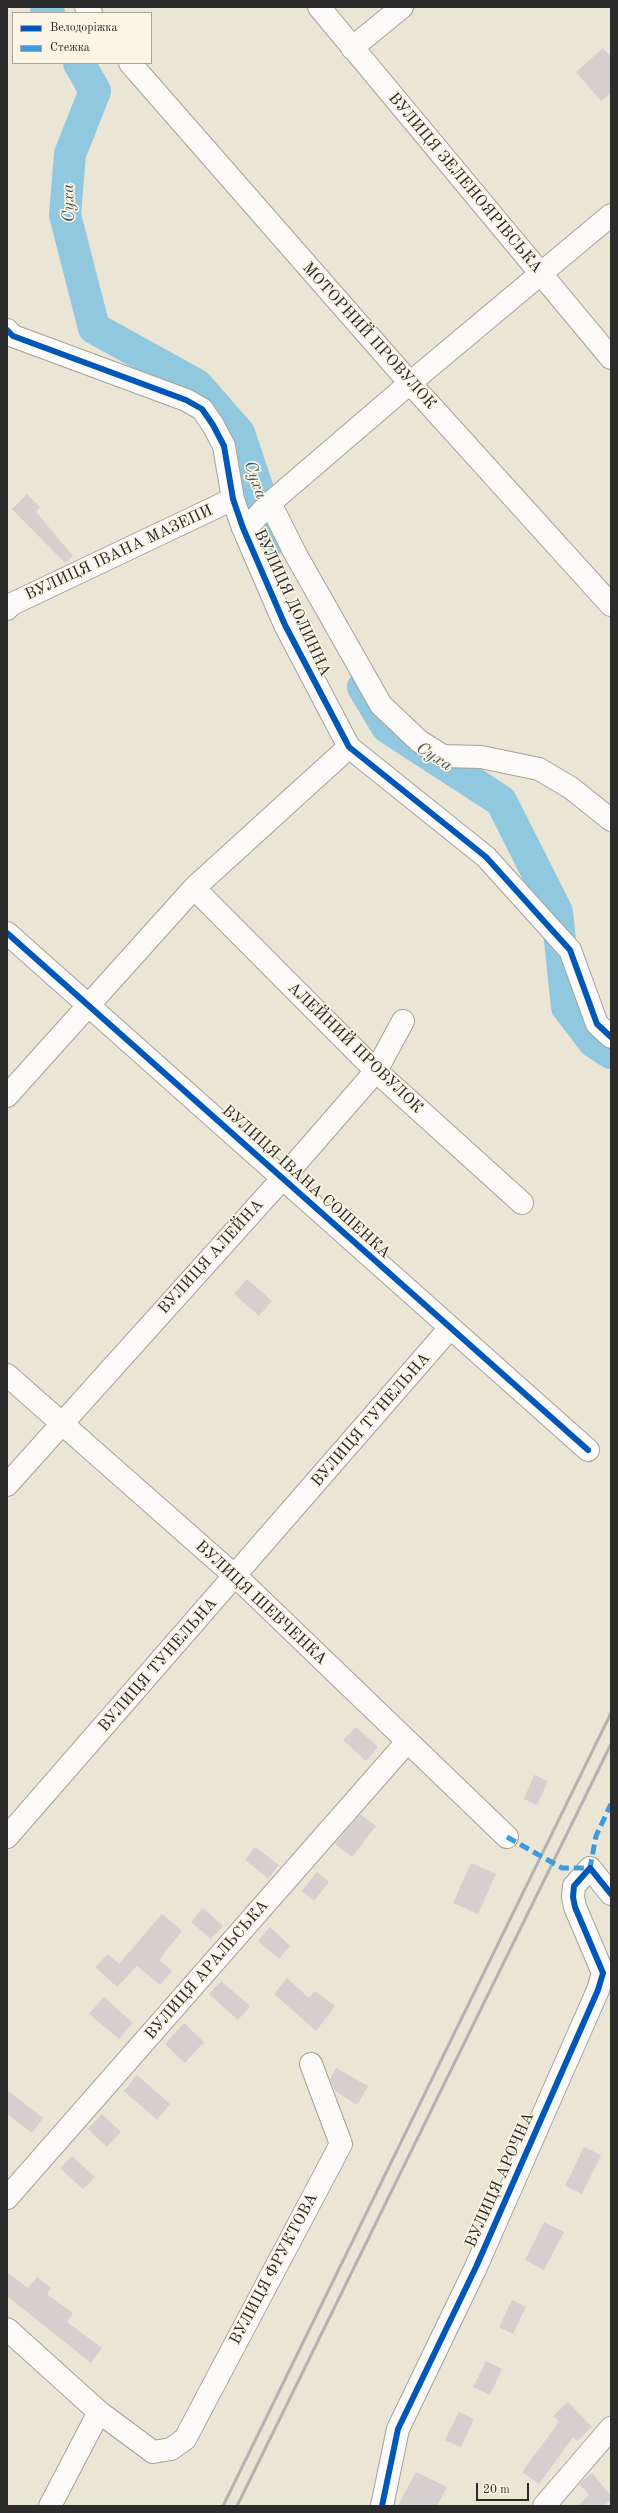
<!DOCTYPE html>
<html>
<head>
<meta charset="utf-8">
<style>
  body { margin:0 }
  #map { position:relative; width:618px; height:2513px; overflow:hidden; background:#eae5d5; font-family:"Old Standard TT",serif }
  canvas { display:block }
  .frame { position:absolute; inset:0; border:8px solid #2b2b2b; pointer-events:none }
  .legend { position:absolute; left:12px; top:12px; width:140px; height:52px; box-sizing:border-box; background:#fcf5e5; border:1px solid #a8a49b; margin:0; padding:5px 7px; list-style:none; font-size:12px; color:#2b2b2b }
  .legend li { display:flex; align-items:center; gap:8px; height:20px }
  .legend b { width:20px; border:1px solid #a8a49b }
  .scale { position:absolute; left:476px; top:2483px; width:53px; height:18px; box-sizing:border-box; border:2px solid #2b2b2b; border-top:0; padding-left:5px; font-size:12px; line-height:14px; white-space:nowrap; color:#2b2b2b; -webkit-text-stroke:3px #fcf5e5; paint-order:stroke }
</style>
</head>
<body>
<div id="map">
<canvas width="618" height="2513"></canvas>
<div class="frame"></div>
<ul class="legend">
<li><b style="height:5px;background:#0057b8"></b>Велодоріжка</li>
<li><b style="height:5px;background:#3d9ce1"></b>Стежка</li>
</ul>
<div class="scale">20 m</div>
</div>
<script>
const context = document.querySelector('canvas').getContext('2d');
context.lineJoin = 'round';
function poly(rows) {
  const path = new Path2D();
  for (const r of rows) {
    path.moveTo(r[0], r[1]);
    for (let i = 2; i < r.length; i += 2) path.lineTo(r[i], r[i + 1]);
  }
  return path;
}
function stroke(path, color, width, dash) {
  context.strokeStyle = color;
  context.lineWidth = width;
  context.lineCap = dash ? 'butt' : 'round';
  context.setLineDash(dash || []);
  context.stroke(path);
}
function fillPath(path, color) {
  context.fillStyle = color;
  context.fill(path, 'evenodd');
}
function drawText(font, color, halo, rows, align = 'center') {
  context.font = font + ' "Old Standard TT",serif';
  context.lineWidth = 3.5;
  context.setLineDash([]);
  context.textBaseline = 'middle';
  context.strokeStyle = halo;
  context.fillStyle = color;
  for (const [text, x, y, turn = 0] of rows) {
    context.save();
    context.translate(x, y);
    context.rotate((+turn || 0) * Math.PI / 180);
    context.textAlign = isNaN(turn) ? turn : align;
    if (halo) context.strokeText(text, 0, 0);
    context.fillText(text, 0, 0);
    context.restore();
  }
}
stroke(poly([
  [46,7,49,13],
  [79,63,95,91,70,154,65,215,94,328,197,385,239,433,263,504,279,537],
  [363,687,387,727,501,801,557,912,567,1007,594,1042,611,1053]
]), '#90c8e0', 32);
fillPath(poly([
  [603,48,611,57,611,93,601,101,576,72],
  [27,494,40,507,36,512,73,556,65,563,12,509],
  [247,1279,272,1301,259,1316,234,1294],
  [356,1727,378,1747,366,1761,343,1740],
  [534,1775,548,1781,537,1805,524,1799],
  [360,1814,376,1826,352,1857,335,1844],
  [255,1847,279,1865,268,1878,245,1860],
  [471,1863,496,1874,478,1914,453,1903],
  [317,1872,329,1882,314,1901,302,1891],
  [203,1908,223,1926,211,1939,191,1922],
  [162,1914,182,1931,159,1960,172,1971,160,1985,137,1966,117,1987,95,1967,108,1954,119,1964],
  [270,1927,290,1946,279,1959,258,1941],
  [287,1978,309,1998,315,1991,335,2006,316,2031,274,1994],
  [221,1981,250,2006,238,2020,209,1994],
  [104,1997,133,2023,119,2039,89,2014],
  [184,2023,204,2042,185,2063,165,2044],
  [336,2068,368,2086,357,2105,335,2091,330,2079],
  [137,2075,170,2104,157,2120,124,2091],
  [7,2090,43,2118,32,2133,7,2114],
  [102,2114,121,2132,107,2147,88,2129],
  [584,2147,601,2155,582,2194,565,2186],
  [72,2156,95,2177,83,2189,60,2168],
  [544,2222,564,2232,544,2270,525,2260],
  [7,2272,28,2288,37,2277,51,2288,47,2294,73,2313,67,2322,102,2348,91,2363,7,2296],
  [512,2300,526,2307,513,2334,499,2327],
  [486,2361,502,2369,490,2395,473,2387],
  [568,2402,592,2427,577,2441,573,2437,539,2484,522,2472,559,2422,553,2416],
  [459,2412,474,2419,461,2447,445,2440],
  [416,2472,447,2487,437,2506,398,2506],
  [592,2473,611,2496,611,2500,603,2506,577,2506,589,2495,579,2484]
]), '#d6cfd0');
const minor = poly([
  [86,7,91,13],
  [319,7,611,358],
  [352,48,402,7],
  [130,63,410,383,611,605],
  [7,330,13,336,186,400,202,409,213,425,224,446,233,499,243,528,285,625,349,747,486,857,551,929,570,950,597,1024,611,1037],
  [270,503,296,555,381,705,419,741,443,756,481,757,539,769,571,788,611,820],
  [243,528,250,524,270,503,410,383,611,215],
  [7,609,10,605,233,499],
  [194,888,376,1071,522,1203],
  [7,933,588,1450],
  [7,1096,194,888,349,747],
  [7,1375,244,1584,507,1837],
  [7,1485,282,1179,376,1071,403,1021],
  [7,1837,450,1328],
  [7,2198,407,1742],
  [7,2329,99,2412,153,2452,171,2449,185,2439,341,2144,311,2064],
  [50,2506,99,2412],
  [382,2506,398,2429,476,2267,598,1990,603,1973,575,1907,573,1897,574,1886,590,1868,611,1894],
  [544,2506,611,2428]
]);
stroke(minor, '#a5a299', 24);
stroke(minor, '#fcfbf9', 22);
stroke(poly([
  [223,2506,611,1713],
  [237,2506,611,1744]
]), '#b4b3b0', 3);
stroke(poly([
  [507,1837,562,1868,590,1868,596,1836,611,1804]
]), '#3d9ce1', 5, [10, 5]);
stroke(poly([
  [7,330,13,336,186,400,202,409,213,425,224,446,233,499,243,528,285,625,349,747,486,857,551,929,570,950,597,1024,611,1037],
  [7,933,588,1450],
  [382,2506,398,2429,476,2267,598,1990,603,1973,575,1907,573,1897,574,1886,590,1868,611,1894]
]), '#0057b8', 6);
drawText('16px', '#2b2b2b', '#fcf5e5', [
  ["ВУЛИЦЯ ЗЕЛЕНОЯРІВСЬКА",465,183,50],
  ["МОТОРНИЙ ПРОВУЛОК",369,336,48],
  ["ВУЛИЦЯ ІВАНА МАЗЕПИ",119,553,-25],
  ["ВУЛИЦЯ ДОЛИННА",292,603,65],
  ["АЛЕЙНИЙ ПРОВУЛОК",355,1048,44],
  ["ВУЛИЦЯ ІВАНА СОШЕНКА",306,1182,42],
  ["ВУЛИЦЯ АЛЕЙНА",211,1257,-48],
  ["ВУЛИЦЯ ТУНЕЛЬНА",371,1420,-49],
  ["ВУЛИЦЯ ШЕВЧЕНКА",261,1603,43],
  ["ВУЛИЦЯ ТУНЕЛЬНА",158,1665,-49],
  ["ВУЛИЦЯ АРАЛЬСЬКА",207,1970,-49],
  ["ВУЛИЦЯ АРОЧНА",500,2180,-66],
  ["ВУЛИЦЯ ФРУКТОВА",274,2269,-62]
]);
drawText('italic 17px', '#3e5662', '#fcf5e5', [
  ["Суха",69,203,-91],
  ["Суха",255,480,71],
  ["Суха",434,757,33]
]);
</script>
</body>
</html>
